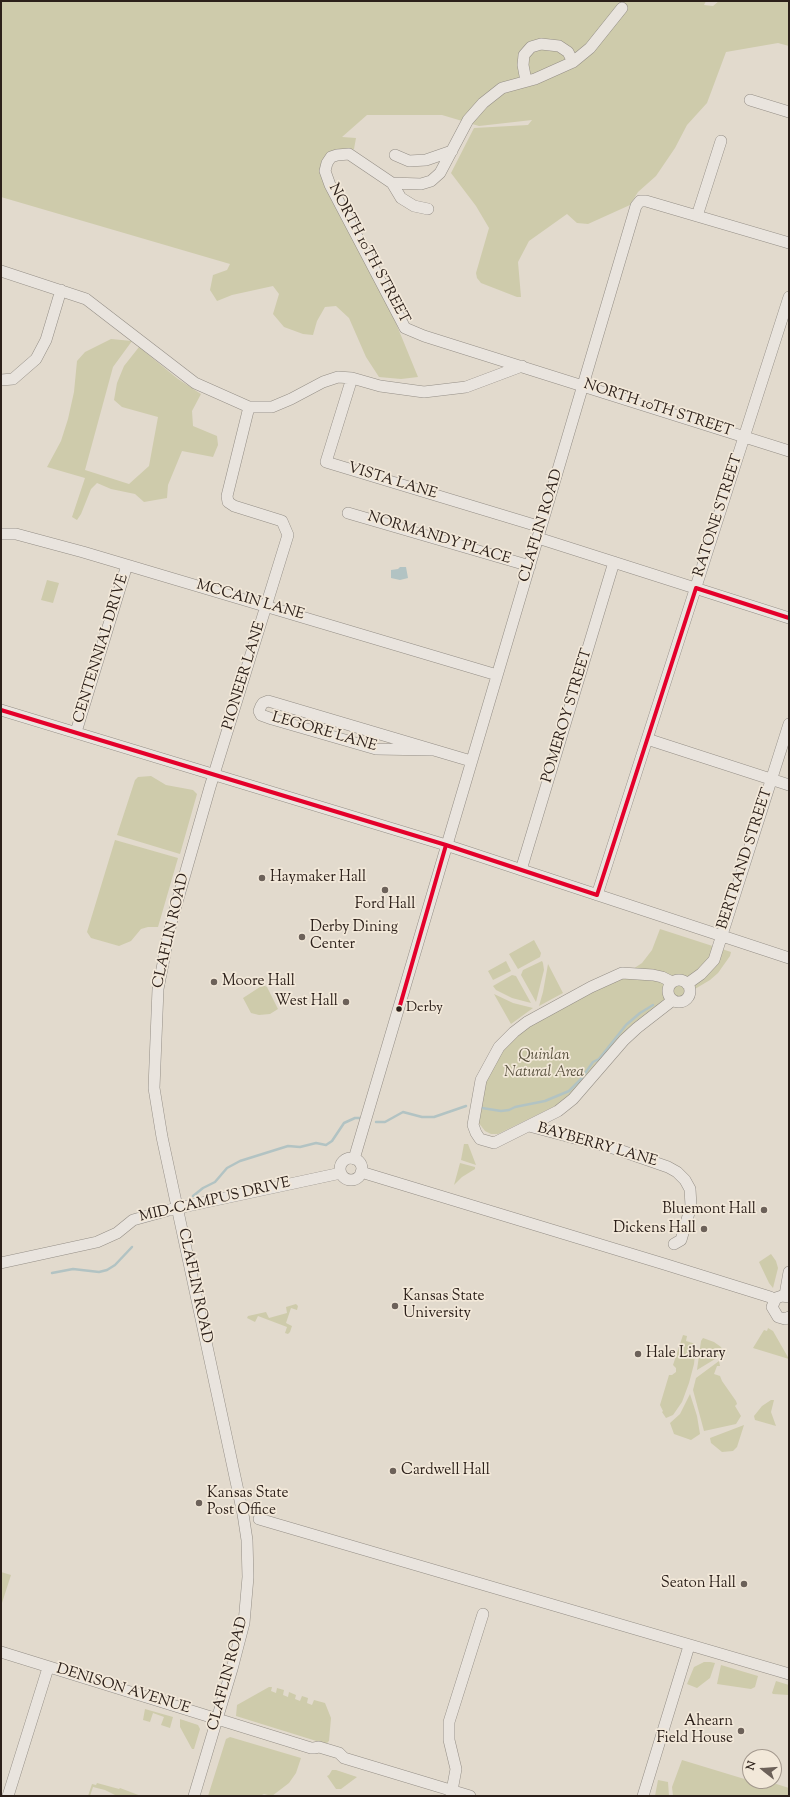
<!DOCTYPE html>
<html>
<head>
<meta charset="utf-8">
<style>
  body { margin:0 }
  #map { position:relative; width:790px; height:1797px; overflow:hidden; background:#e2dacd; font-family:"Sorts Mill Goudy",serif }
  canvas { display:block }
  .frame { position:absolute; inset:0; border:2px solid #2c201a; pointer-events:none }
  .north { position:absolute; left:742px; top:1749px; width:40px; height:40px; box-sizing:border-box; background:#f2e8d9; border:1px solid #a3988d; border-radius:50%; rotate:287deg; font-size:11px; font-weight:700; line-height:16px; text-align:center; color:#2c201a }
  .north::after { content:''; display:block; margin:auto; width:14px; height:18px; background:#6c6159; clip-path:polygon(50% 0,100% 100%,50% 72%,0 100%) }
</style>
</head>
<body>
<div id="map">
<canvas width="790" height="1797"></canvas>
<div class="frame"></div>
<div class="north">N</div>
</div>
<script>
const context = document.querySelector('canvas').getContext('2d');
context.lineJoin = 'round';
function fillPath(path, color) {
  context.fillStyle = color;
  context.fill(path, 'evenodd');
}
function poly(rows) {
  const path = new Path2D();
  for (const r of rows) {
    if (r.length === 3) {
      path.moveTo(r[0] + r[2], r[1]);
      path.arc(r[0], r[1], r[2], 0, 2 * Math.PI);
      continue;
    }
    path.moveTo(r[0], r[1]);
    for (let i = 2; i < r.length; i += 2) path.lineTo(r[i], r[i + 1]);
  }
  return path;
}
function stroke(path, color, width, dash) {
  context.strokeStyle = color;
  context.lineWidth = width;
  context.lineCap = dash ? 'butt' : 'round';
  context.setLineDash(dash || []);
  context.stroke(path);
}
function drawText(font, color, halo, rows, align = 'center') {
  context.font = font + ' "Sorts Mill Goudy",serif';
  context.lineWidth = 3.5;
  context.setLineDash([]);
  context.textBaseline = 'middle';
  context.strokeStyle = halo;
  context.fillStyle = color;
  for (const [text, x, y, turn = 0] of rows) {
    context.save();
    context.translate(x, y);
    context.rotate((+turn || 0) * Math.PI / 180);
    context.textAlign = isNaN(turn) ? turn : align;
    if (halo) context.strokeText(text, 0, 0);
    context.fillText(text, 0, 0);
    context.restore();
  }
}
fillPath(poly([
  [1,1,706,1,704,5,713,6,719,1,789,1,789,46,778,43,726,52,707,103,687,125,675,148,656,176,638,192,630,205,588,224,577,223,567,214,529,241,518,262,521,297,517,297,481,283,477,278,476,273,489,228,476,206,451,173,474,128,528,125,532,120,479,126,442,115,367,115,342,137,356,138,354,149,325,164,393,316,418,377,401,379,379,377,366,357,349,318,336,306,325,307,317,321,313,335,303,334,284,327,273,314,279,294,273,286,232,295,217,301,210,290,213,275,227,270,230,264,1,197],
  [111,339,132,341,113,367,85,470,129,484,149,466,158,417,122,407,114,400,117,383,124,366,139,347,178,379,201,394,192,411,193,426,217,436,218,445,213,457,182,451,168,485,167,498,144,502,135,494,111,489,97,483,91,489,81,514,77,520,72,517,85,478,47,467,61,441,68,419,74,392,77,361,85,352],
  [47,580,59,583,53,603,41,600],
  [151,776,166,785,193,790,197,794,180,854,117,835,135,780,138,777],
  [115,840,178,858,158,927,148,927,141,929,131,941,119,946,91,938,87,932],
  [660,929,731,952,730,956,718,973,710,980,638,1023,571,1094,557,1105,498,1134,491,1134,485,1131,478,1122,483,1087,497,1056,511,1040,532,1024,630,971,642,963,652,950],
  [534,940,541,953,540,957,518,969,509,954],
  [506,961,511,971,493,980,488,971],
  [542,961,543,963,544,970,536,1002,521,975,523,970],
  [548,964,563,993,539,1006,543,992],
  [512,975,516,976,531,1003,512,998,496,990,493,986],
  [263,985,267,987,278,1009,270,1014,259,1015,251,1013,243,998],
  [494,994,513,1003,533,1008,511,1024],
  [464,1144,468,1144,476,1165,461,1160],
  [460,1163,475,1167,475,1169,462,1177,454,1185],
  [771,1254,776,1261,778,1268,773,1288,769,1283,759,1262],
  [296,1304,298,1306,297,1310,291,1308,286,1323,292,1326,290,1332,288,1334,285,1333,287,1327,258,1316,255,1322,247,1318,248,1316,266,1312,269,1318,287,1313,286,1307],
  [768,1328,773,1331,789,1359,753,1348,764,1330,767,1331],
  [683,1335,687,1336,686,1341,696,1344,694,1364,689,1383,682,1402,673,1415,666,1418,662,1412,663,1411,660,1405,669,1375,672,1375,676,1372,676,1368,673,1365],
  [703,1338,714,1342,721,1347,723,1352,720,1356,697,1370,701,1341],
  [719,1361,720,1366,717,1366,714,1374,720,1376,722,1381,736,1401,737,1404,735,1406,741,1416,736,1424,704,1431,693,1390,696,1378],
  [690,1394,697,1416,700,1434,691,1440,674,1434,670,1423,680,1414],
  [771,1400,774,1400,771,1412,776,1426,755,1420,754,1416,762,1406],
  [744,1425,737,1447,733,1451,722,1452,711,1443,710,1438],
  [1,1572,11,1575,1,1606],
  [704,1662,710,1662,715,1663,710,1678,697,1688,687,1684,694,1667],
  [721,1665,758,1676,755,1687,751,1689,717,1684],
  [776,1681,789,1685,789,1695,773,1694,772,1693],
  [269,1687,272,1687,271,1691,276,1693,277,1688,284,1690,283,1695,288,1697,289,1692,296,1695,295,1699,300,1701,302,1696,308,1698,307,1703,312,1705,314,1700,325,1703,331,1718,329,1741,326,1744,236,1716,237,1705],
  [145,1709,173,1717,170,1728,161,1725,164,1717,153,1713,150,1722,143,1720],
  [180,1719,198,1725,200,1729,194,1749,192,1749,180,1727],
  [230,1737,301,1758,296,1773,289,1783,272,1796,264,1794,260,1796,208,1796,226,1739],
  [682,1760,751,1781,767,1781,789,1788,789,1796,673,1796,672,1787],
  [332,1770,336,1770,357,1777,341,1789,336,1789,327,1776,329,1775],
  [658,1780,668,1782,669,1796,655,1796],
  [97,1783,119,1789,120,1788,141,1796,114,1796,115,1795,105,1790,93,1787,90,1796,88,1796,92,1784,96,1785]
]), '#cecbab');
fillPath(poly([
  [400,567,406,567,408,578,400,580,391,578,391,570,398,569]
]), '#b2c3c3');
stroke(poly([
  [482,1108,501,1111,509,1110,515,1107,545,1101,569,1091,581,1079,593,1062,599,1059,626,1025,640,1013,653,1005],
  [376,1122,385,1122,403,1112,422,1117,434,1117,466,1106],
  [193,1196,203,1188,215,1182,227,1168,240,1161,288,1146,300,1147,316,1143,326,1145,332,1141,344,1123,355,1118,362,1118],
  [52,1273,73,1269,99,1272,107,1270,115,1265,132,1247]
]), '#b2c3c3', 2.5);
const minor = poly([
  [622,8,590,48,573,62,535,79,502,88,483,103,468,120,440,173,431,181,421,184,392,183,349,154,337,155,331,157,327,163,325,171,330,185,405,328,424,336,789,451],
  [526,81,523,65,524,55,531,47,541,44,559,46,568,52,573,62],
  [750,100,789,112],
  [395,155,409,161,426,160,452,151],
  [392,183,401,198,414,206,428,209],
  [697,216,721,141],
  [1,271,86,299,195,383,249,407,272,407,291,399,323,382,338,377,352,378,380,386,424,392,466,387,522,366],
  [352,378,326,462,541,527],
  [1,380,13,379,36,359,46,340,61,290],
  [348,513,530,566],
  [1,534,16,534,83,552,497,675],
  [538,538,789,618],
  [1,710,446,845,789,958],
  [76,732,127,565],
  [647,739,789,785],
  [432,750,376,749,272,719,261,715,259,711,261,706,263,703,268,701,275,703,471,761],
  [521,870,614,562],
  [597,895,789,297],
  [679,991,11],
  [672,982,662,977,653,975,622,973,591,987,527,1022,514,1032,499,1047,481,1080,473,1125,476,1133,480,1139,494,1143,558,1111,573,1099,624,1040,637,1028,673,1000],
  [687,984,701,974,714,960,789,724],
  [529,1126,616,1149,668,1167,677,1172,685,1180,690,1189,691,1206,681,1240,674,1244],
  [351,1169,11],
  [354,1159,636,206,640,201,646,201,789,243],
  [361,1172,664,1264,770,1297,774,1300],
  [1,1263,97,1242,117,1233,133,1220,169,1210,341,1173],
  [785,1295,789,1272],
  [789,1297,782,1296,776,1298,772,1307,778,1317,785,1319,789,1317],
  [259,1519,789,1674],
  [1,1652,311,1748,314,1748,319,1747,339,1753,344,1758,470,1796],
  [8,1796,48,1668],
  [194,1796,232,1669,244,1623,248,1577,247,1540,243,1514,162,1137,154,1088,158,989,171,923,210,787,288,535,282,521,234,506,228,502,227,496,249,407],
  [451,1796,456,1769,449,1740,449,1722,483,1614],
  [643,1796,689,1646]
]);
stroke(minor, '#948e86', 12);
stroke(minor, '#e9e4de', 11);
stroke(poly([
  [1,710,446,845,597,895,696,588,789,618],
  [399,1009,446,845]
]), '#e4002b', 4);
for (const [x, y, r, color] of [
  [262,878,4,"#6c6159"],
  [385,890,4,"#6c6159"],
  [302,937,4,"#6c6159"],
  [214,982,4,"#6c6159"],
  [346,1002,4,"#6c6159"],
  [399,1009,3.5,"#2c201a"],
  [764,1210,4,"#6c6159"],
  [704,1229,4,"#6c6159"],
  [395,1306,4,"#6c6159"],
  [638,1354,4,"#6c6159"],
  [393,1471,4,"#6c6159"],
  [199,1503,4,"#6c6159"],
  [744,1584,4,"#6c6159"],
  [741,1731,4,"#6c6159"]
]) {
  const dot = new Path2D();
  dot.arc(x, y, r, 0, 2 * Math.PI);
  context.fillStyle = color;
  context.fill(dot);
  stroke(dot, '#f2e8d9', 1.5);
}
drawText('14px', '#2c201a', '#f2e8d9', [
  ["Derby",406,1009]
], 'left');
drawText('15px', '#2c201a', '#f2e8d9', [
  ["NORTH 10TH STREET",368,254,62],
  ["NORTH 10TH STREET",658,409,18],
  ["VISTA LANE",392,482,17],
  ["RATONE STREET",719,516,-72],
  ["CLAFLIN ROAD",542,526,-73],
  ["NORMANDY PLACE",439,539,17],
  ["MCCAIN LANE",250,601,16],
  ["CENTENNIAL DRIVE",102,649,-73],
  ["PIONEER LANE",245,676,-73],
  ["POMEROY STREET",568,716,-73],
  ["LEGORE LANE",324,733,16],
  ["BERTRAND STREET",746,859,-72],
  ["CLAFLIN ROAD",172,931,-77],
  ["BAYBERRY LANE",597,1146,16],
  ["MID-CAMPUS DRIVE",215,1201,-13],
  ["CLAFLIN ROAD",194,1286,78],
  ["CLAFLIN ROAD",229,1674,-75],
  ["DENISON AVENUE",123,1690,17]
]);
drawText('15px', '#2c201a', '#f2e8d9', [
  ["Haymaker Hall",270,878],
  ["Ford Hall",385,905,"center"],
  ["Derby Dining",310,928],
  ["Center",310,945],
  ["Moore Hall",222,982],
  ["West Hall",338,1002,"right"],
  ["Bluemont Hall",756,1210,"right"],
  ["Dickens Hall",696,1229,"right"],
  ["Kansas State",403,1297],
  ["University",403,1314],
  ["Hale Library",646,1354],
  ["Cardwell Hall",401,1471],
  ["Kansas State",207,1494],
  ["Post Office",207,1511],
  ["Seaton Hall",736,1584,"right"],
  ["Ahearn",733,1722,"right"],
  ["Field House",733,1739,"right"]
], 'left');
drawText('italic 15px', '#58503d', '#f2e8d9', [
  ["Quinlan",544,1056],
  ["Natural Area",544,1073]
]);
</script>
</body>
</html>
